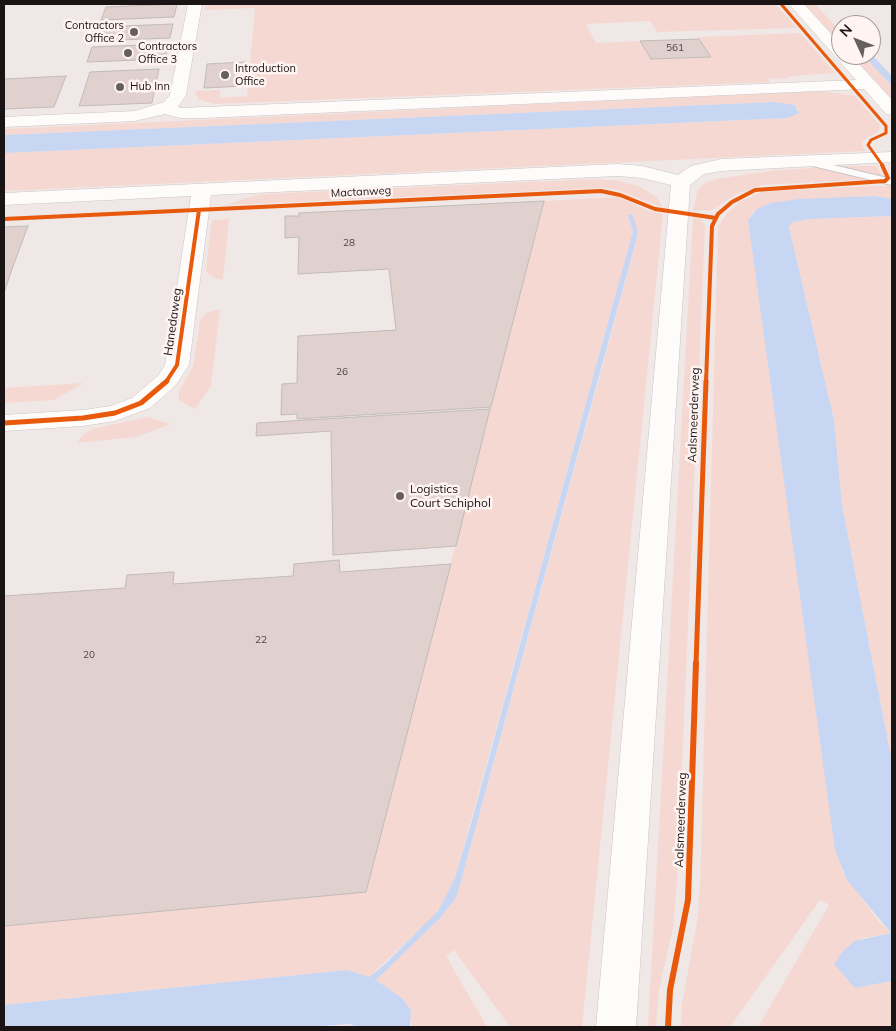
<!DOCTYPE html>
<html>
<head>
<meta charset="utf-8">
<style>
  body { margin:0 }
  #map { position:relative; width:896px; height:1031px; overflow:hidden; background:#f0e8e6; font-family:Mulish,sans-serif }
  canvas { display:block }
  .frame { position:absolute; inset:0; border:5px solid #1a1514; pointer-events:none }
  .north { position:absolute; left:831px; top:15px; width:50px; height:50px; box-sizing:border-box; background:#fff4f1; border:1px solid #a39b99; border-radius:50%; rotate:313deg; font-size:14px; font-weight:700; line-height:20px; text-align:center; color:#1a1514 }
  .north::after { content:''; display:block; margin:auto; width:18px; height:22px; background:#655f5e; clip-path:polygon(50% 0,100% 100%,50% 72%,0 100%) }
</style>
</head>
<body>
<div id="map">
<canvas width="896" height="1031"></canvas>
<div class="frame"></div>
<div class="north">N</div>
</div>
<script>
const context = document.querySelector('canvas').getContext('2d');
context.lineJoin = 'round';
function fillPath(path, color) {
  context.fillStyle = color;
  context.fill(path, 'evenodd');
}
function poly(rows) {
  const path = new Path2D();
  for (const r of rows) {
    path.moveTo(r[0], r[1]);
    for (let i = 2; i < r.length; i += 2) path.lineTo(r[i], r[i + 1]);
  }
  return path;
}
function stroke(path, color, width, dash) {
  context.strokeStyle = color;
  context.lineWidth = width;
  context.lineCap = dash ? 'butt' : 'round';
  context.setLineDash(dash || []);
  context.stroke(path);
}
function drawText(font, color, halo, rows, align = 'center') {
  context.font = font + ' Mulish,sans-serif';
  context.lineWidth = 5;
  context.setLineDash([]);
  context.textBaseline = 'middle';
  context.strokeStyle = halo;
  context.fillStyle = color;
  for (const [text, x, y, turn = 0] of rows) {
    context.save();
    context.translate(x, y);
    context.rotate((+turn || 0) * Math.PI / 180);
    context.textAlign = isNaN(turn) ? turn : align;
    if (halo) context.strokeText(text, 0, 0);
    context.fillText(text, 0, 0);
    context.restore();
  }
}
fillPath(poly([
  [205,4,775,4,797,28,657,32,650,21,586,24,596,43,640,41,651,59,711,57,698,37,800,33,835,73,804,75,786,77,787,79,768,78,770,82,214,104,198,99,195,91,220,90,219,98,247,96,255,8,204,10],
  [804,4,815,4,841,32,841,44],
  [851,55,863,55,892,86,892,100],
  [822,91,855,96,880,125,878,132,863,140,862,145,865,151,4,191,4,153,788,118,799,111,795,105,774,102,4,135,4,129],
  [851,166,877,166,881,174,875,179,761,185,736,194,712,210,693,211,698,189,705,183,716,179,777,170],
  [596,179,620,181,640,187,657,197,663,208,618,190,603,188,227,205,245,198,263,194],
  [872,186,892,186,892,199,875,196,795,200,771,203,753,212,748,220,842,871,879,922,891,933,863,938,849,945,855,988,892,981,892,1027,758,1027,829,905,820,900,730,1027,681,1027,682,1004,697,922,700,887,718,227,727,213,741,201,762,192],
  [618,197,649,211,663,214,582,1027,510,1027,454,950,446,956,487,1027,410,1027,412,1025,403,999,375,980,439,919,454,901,458,892,609,343,636,241,638,231,634,229,455,878,445,900,432,918,369,977,347,970,4,1005,4,926,366,892,544,201],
  [892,216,892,762,842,505,834,420,789,227,793,222,809,219],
  [693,217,702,219,705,228,677,883,673,927,659,990,656,1027,648,1027],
  [229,219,223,280,217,279,209,275,206,270,211,224,213,220],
  [220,309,211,386,195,409,179,400,179,392,193,366,200,320,206,313],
  [84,383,54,400,4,403,4,388],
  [147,417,171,424,136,437,76,443,84,434,93,429]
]), '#f6d8d2');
fillPath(poly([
  [871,54,892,76,892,86,863,55],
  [774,102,795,105,799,113,788,118,4,153,4,135],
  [875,196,892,199,892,216,809,219,793,222,789,227,834,420,842,505,892,762,892,981,855,988,834,964,844,950,855,941,891,933,847,880,835,850,748,220,757,209,771,203,799,199],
  [632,214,638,231,636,241,458,892,454,901,439,919,376,980,403,999,411,1011,410,1027,360,1027,349,1024,308,1027,4,1027,4,1005,347,970,369,977,383,966,438,911,455,878,472,820,633,231,628,215]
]), '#c7d6f3');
const building = poly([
  [177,4,174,17,101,20,106,7,177,4],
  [173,24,170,38,94,41,99,27,173,24],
  [699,39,711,57,651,59,640,41,699,39],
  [168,44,165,59,87,62,92,47,168,44],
  [246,62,244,86,204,88,207,64,246,62],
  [159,69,152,103,79,106,90,72,159,69],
  [66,76,54,107,4,109,4,79,66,76],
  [544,201,491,407,297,419,297,414,281,415,282,384,297,383,298,336,396,330,389,269,298,274,299,237,285,238,285,216,299,216,299,213,544,201],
  [28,226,12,269,4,293,4,227,28,226],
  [490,409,456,546,333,555,331,431,256,436,257,423,490,409],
  [339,560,340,572,451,564,366,892,4,926,4,596,125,588,127,575,174,572,173,584,293,576,294,564,339,560]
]);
fillPath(building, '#e0d1ce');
stroke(building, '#c0bab8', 1);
const service = poly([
  [804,158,892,179,892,185,800,163,799,161,804,158]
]);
const minor = poly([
  [188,4,202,4,186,95,178,107,180,108,856,80,789,4,804,4,841,45,841,55,851,55,892,100,892,115,886,114,864,89,203,118,180,118,165,114,135,121,4,127,4,117,135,111,164,102,170,95,188,4],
  [892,152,892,162,721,171,704,174,690,185,636,1027,596,1027,671,185,642,178,618,176,211,195,189,365,175,386,150,408,115,421,83,426,4,431,4,415,83,410,111,406,132,398,158,376,165,365,191,196,4,205,4,193,618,164,642,166,678,175,691,166,721,159,892,152]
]);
stroke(service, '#cbc4c3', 2);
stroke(minor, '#cbc4c3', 1);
fillPath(service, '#fdfcfb');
fillPath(minor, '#fdfcfb');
stroke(poly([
  [781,4,886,126,886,133,871,140,868,145,883,166]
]), '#e8590c', 3);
stroke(poly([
  [4,219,601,191,620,195,655,209,716,218],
  [166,382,177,365,199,210],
  [706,382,712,226,718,214,732,202,755,190,885,181,888,178,882,165]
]), '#e8590c', 4);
stroke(poly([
  [4,423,83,418,115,413,141,403,167,381],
  [696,664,706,381]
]), '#e8590c', 5);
stroke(poly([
  [668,1027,670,990,688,900,696,663]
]), '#e8590c', 6);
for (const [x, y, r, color] of [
  [134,32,5,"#655f5e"],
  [128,53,5,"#655f5e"],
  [225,75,5,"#655f5e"],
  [120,87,5,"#655f5e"],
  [400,496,5,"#655f5e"]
]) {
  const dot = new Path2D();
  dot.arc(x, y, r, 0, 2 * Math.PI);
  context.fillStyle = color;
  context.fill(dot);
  stroke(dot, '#fff4f1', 2);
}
drawText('10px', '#4c4442', null, [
  ["561",675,48],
  ["28",349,243],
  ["26",342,372],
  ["22",261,640],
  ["20",89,655]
]);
drawText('11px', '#1a1514', '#fff4f1', [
  ["Contractors",124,26,"right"],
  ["Office 2",124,39,"right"],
  ["Contractors",138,47],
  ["Office 3",138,60],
  ["Introduction",235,69],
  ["Office",235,82],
  ["Hub Inn",130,87]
], 'left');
drawText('11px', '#1a1514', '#fff4f1', [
  ["Mactanweg",361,192,-3]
]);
drawText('12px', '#1a1514', '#fff4f1', [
  ["Hanedaweg",173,322,-82],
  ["Aalsmeerderweg",694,415,-88],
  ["Aalsmeerderweg",681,820,-88]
]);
drawText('12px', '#1a1514', '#fff4f1', [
  ["Logistics",410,489],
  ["Court Schiphol",410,503]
], 'left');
</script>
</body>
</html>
